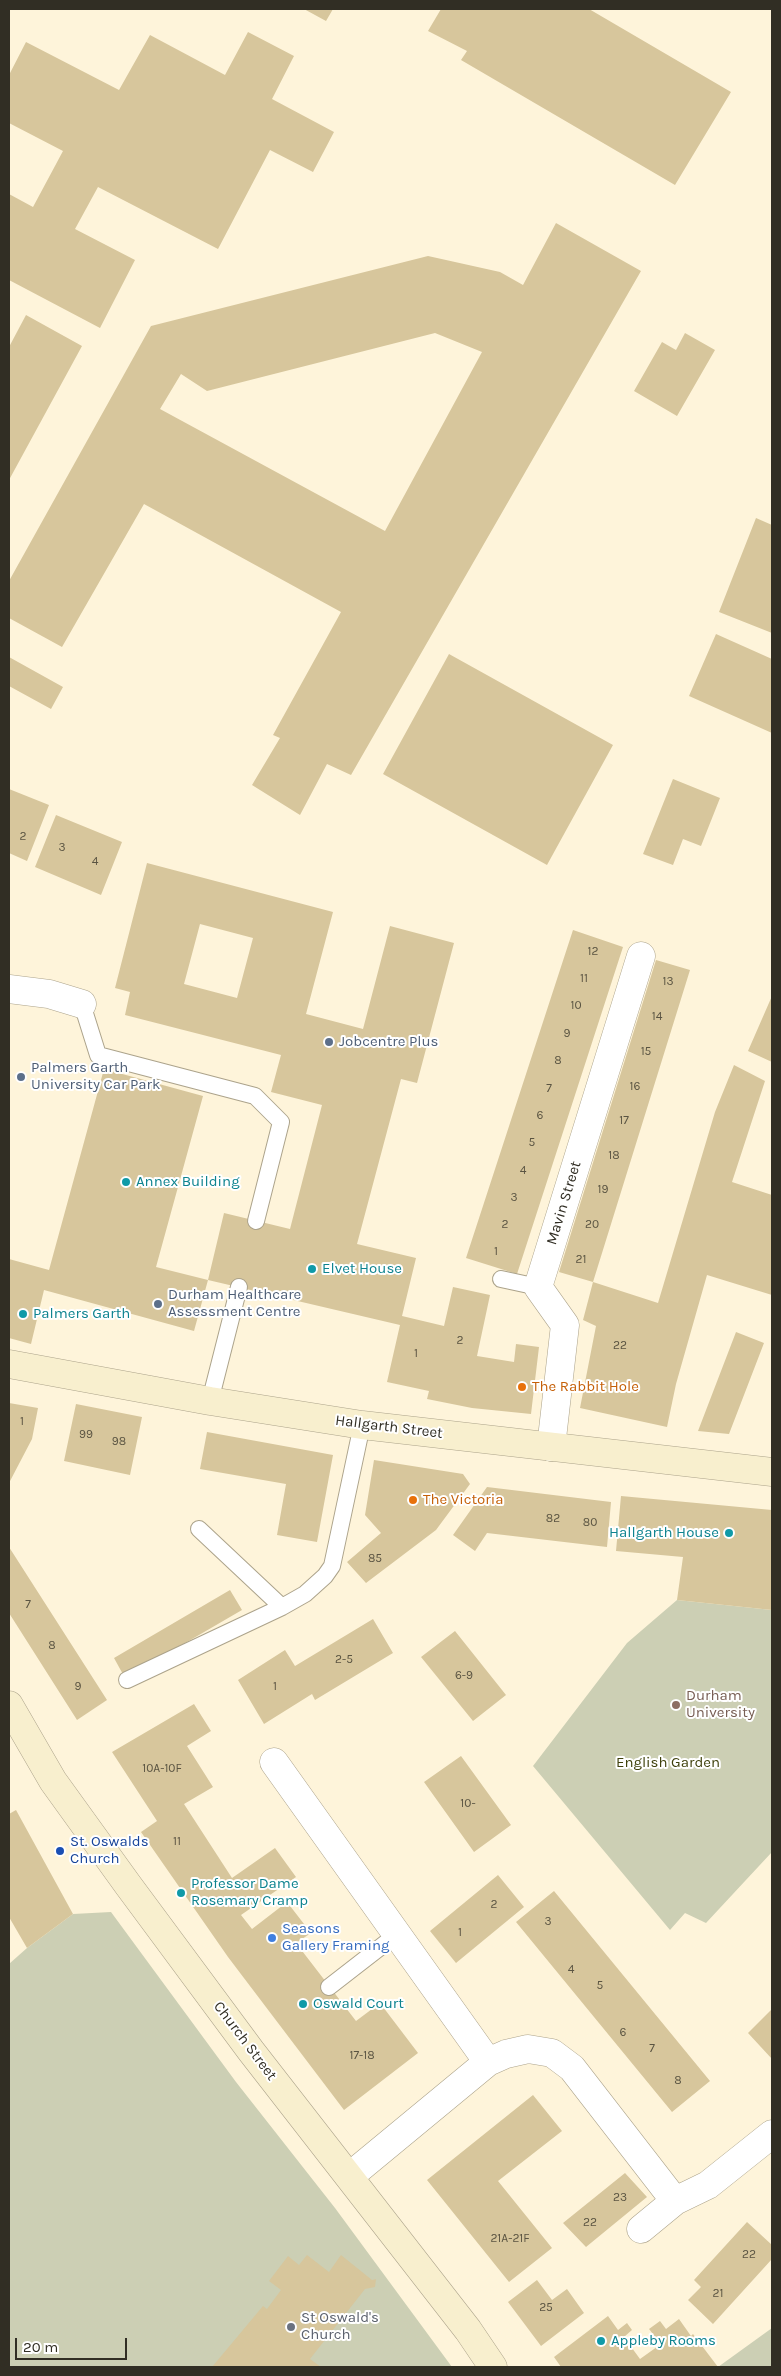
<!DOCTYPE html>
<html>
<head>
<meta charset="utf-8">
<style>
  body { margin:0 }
  #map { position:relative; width:781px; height:2376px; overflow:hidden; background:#fef4da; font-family:Karla,sans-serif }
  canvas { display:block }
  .frame { position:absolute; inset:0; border:10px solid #312e24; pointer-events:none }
  .scale { position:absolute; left:15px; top:2338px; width:112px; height:22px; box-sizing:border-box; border:2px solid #312e24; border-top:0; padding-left:6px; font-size:15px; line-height:18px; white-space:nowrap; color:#312e24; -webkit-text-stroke:4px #fff; paint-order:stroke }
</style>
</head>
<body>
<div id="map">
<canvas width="781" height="2376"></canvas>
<div class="frame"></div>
<div class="scale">20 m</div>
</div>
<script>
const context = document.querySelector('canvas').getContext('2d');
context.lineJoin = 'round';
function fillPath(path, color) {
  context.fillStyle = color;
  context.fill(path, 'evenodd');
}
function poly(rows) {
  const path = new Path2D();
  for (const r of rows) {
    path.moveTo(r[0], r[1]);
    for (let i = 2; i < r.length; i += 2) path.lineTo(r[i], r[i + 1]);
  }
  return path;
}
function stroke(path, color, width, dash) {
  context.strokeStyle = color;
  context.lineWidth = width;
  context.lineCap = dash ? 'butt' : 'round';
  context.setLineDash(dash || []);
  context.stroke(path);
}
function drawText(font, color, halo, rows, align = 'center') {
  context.font = font + ' Karla,sans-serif';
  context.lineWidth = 4;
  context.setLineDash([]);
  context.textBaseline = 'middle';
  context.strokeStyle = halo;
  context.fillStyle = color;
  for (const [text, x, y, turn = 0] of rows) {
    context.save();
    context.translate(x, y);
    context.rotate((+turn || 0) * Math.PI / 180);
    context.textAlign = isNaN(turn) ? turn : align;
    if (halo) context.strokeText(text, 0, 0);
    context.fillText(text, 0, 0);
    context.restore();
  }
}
fillPath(poly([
  [677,1600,772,1610,772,1852,706,1923,685,1913,670,1930,533,1766,627,1643],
  [111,1912,236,2082,335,2208,452,2367,9,2367,9,1964,27,1948,73,1914],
  [772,2328,772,2367,718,2367]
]), '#cccfb4');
fillPath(poly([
  [304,9,333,9,326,21],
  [441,9,589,9,731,92,675,185,461,60,467,51,428,31],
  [248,32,294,56,272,99,334,132,313,172,270,150,218,249,98,187,75,229,135,260,100,328,9,280,9,194,33,207,63,151,9,123,9,75,26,42,119,90,150,35,225,75],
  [556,223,641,271,351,775,327,764,300,815,252,785,280,738,273,735,341,612,144,504,62,647,9,618,9,581,151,326,428,256,500,272,523,285],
  [435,333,482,352,385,531,160,409,181,374,207,391],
  [26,315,82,346,9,480,9,347],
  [685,333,715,350,677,416,634,391,662,342,676,350],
  [756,518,772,525,772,633,719,612],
  [716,634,772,659,772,733,689,696],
  [449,654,613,745,547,865,383,774],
  [9,657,63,687,51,709,9,686],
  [673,779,720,798,701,846,683,839,673,865,643,854],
  [9,789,49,805,27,861,9,853],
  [56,815,122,842,101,895,35,867],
  [147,863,333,912,306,1014,363,1029,390,926,454,943,417,1083,401,1079,357,1244,416,1258,402,1316,444,1326,453,1287,490,1295,477,1356,514,1362,516,1344,539,1347,531,1414,472,1408,427,1399,429,1391,387,1382,400,1325,208,1280,224,1213,290,1229,322,1105,271,1092,281,1055,125,1015,130,992,115,988],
  [200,924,253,938,237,998,184,984],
  [573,930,623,947,517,1274,466,1258],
  [656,960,690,970,593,1282,658,1303,715,1112,734,1065,765,1081,732,1182,772,1195,772,1295,707,1275,676,1384,667,1427,580,1408,596,1326,583,1320,593,1282,559,1272],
  [772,996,772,1062,748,1051],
  [104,1069,203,1096,156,1267,208,1280,194,1331,44,1290,31,1344,9,1338,9,1259,49,1270],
  [736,1332,764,1343,729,1434,698,1431],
  [9,1403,38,1408,32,1439,9,1483],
  [76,1404,142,1417,130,1475,64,1461],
  [207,1432,333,1455,317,1542,277,1535,286,1484,200,1469],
  [374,1460,463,1474,470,1484,436,1530,366,1583,347,1562,381,1533,365,1515],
  [487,1487,611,1502,607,1547,487,1533,475,1551,453,1535],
  [621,1496,772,1510,772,1610,677,1600,683,1557,616,1551],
  [9,1547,107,1700,77,1720,9,1613],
  [230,1590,242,1610,125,1678,114,1658],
  [373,1619,393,1653,315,1700,312,1694,264,1724,238,1680,285,1650,295,1666],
  [455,1631,506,1695,473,1721,421,1657],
  [194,1704,211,1731,187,1746,213,1787,184,1804,232,1878,275,1848,296,1877,241,1915,252,1929,287,1902,311,1933,296,1943,356,2021,380,2003,418,2053,344,2110,228,1957,141,1832,157,1821,112,1752],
  [461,1756,511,1825,474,1852,424,1782],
  [16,1810,73,1914,27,1948,9,1917,9,1814],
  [498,1875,524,1907,456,1963,430,1931],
  [554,1891,710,2081,672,2112,516,1922],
  [772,2009,772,2059,748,2033],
  [533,2095,562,2131,498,2181,552,2248,509,2282,427,2180],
  [625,2173,647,2197,586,2247,563,2223],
  [747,2222,772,2245,772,2259,713,2324,688,2300,701,2287,694,2280],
  [307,2255,329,2272,341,2255,372,2280,376,2279,375,2287,365,2289,310,2359,321,2367,212,2367,263,2306,267,2309,281,2290,269,2281,288,2256,299,2265],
  [537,2280,552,2300,567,2289,584,2313,541,2346,508,2302],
  [608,2316,618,2330,627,2323,632,2330,624,2337,640,2359,661,2344,649,2329,660,2321,666,2329,679,2319,691,2336,693,2334,718,2367,561,2367,554,2357]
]), '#d7c69c');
const lane = poly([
  [82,1004,98,1055,255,1096,281,1122,256,1221],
  [501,1279,538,1287],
  [210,1401,239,1287],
  [199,1529,282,1607],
  [127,1680,282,1607,305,1594,325,1576,332,1566,362,1425],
  [329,1987,396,1935]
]);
const street = poly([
  [9,989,49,994,82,1004],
  [551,1447,565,1325,538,1287,641,956],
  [274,1762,488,2062],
  [350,2176,488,2062,506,2054,528,2049,552,2053,572,2068,675,2201,708,2185,772,2134],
  [641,2229,675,2201]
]);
const secondary = poly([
  [9,1364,210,1401,362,1425,772,1472],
  [9,1705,53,1781,128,1885,251,2051,468,2330,493,2367]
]);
stroke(lane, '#aca38b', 18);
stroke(street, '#aca38b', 29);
stroke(secondary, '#aca38b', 29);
stroke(lane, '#fff', 16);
stroke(street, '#fff', 28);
stroke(secondary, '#f8efce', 28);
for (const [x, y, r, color] of [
  [329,1042,5,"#5c6f8a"],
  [21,1077,5,"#5c6f8a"],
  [126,1182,5,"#0f9aa8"],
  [312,1269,5,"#0f9aa8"],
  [158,1304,5,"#5c6f8a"],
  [23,1314,5,"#0f9aa8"],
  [522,1387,5,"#e8710a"],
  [413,1500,5,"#e8710a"],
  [729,1533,5,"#0f9aa8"],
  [676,1705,5,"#8d6e63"],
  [60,1851,5,"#1a4fb4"],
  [181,1893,5,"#0f9aa8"],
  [272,1938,5,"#3f7fe0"],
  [303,2004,5,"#0f9aa8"],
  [291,2327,5,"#6b7280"],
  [601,2341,5,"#0f9aa8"]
]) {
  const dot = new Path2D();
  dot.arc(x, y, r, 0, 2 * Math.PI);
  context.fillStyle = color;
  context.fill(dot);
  stroke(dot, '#fff', 2);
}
drawText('12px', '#5a5442', null, [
  ["2",23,837],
  ["3",62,848],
  ["4",95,862],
  ["12",593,952],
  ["11",584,979],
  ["13",668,982],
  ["10",576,1006],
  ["14",657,1017],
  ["9",567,1034],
  ["15",646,1052],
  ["8",558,1061],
  ["16",635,1087],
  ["7",549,1089],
  ["6",540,1116],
  ["17",624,1121],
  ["5",532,1143],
  ["18",614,1156],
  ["4",523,1171],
  ["19",603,1190],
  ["3",514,1198],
  ["2",505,1225],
  ["20",592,1225],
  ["1",496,1252],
  ["21",581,1260],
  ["2",460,1341],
  ["22",620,1346],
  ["1",416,1354],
  ["1",22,1422],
  ["99",86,1435],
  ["98",119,1442],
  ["82",553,1519],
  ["80",590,1523],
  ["85",375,1559],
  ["7",28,1605],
  ["8",52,1646],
  ["2-5",344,1660],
  ["6-9",464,1676],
  ["9",78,1687],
  ["1",275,1687],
  ["10A-10F",162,1769],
  ["10-",468,1804],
  ["11",177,1842],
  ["2",494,1905],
  ["3",548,1922],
  ["1",460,1933],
  ["4",571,1970],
  ["5",600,1986],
  ["6",623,2033],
  ["7",652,2049],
  ["17-18",362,2056],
  ["8",678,2081],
  ["23",620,2198],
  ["22",590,2223],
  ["21A-21F",510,2239],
  ["22",749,2255],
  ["21",718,2294],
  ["25",546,2308]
]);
drawText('15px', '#4e5e75', '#fff', [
  ["Jobcentre Plus",339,1042],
  ["Palmers Garth",31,1068],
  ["University Car Park",31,1085],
  ["Durham Healthcare",168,1295],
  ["Assessment Centre",168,1312]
], 'left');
drawText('15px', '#0d838f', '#fff', [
  ["Annex Building",136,1182],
  ["Elvet House",322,1269],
  ["Palmers Garth",33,1314],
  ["Hallgarth House",719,1533,"right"],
  ["Professor Dame",191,1884],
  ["Rosemary Cramp",191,1901],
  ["Oswald Court",313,2004],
  ["Appleby Rooms",611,2341]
], 'left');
drawText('15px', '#312e24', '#fff', [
  ["Mavin Street",564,1203,-73],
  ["Hallgarth Street",389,1427,7],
  ["Church Street",245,2041,53]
]);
drawText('15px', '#c56008', '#fff', [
  ["The Rabbit Hole",532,1387],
  ["The Victoria",423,1500]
], 'left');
drawText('15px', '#785e54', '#fff', [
  ["Durham",686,1696],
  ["University",686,1713]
], 'left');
drawText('15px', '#3e400b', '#fff', [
  ["English Garden",668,1763]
]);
drawText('15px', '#164399', '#fff', [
  ["St. Oswalds",70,1842],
  ["Church",70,1859]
], 'left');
drawText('15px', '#366cbe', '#fff', [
  ["Seasons",282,1929],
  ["Gallery Framing",282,1946]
], 'left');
drawText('15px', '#5b616d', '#fff', [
  ["St Oswald's",301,2318],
  ["Church",301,2335]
], 'left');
</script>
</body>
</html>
